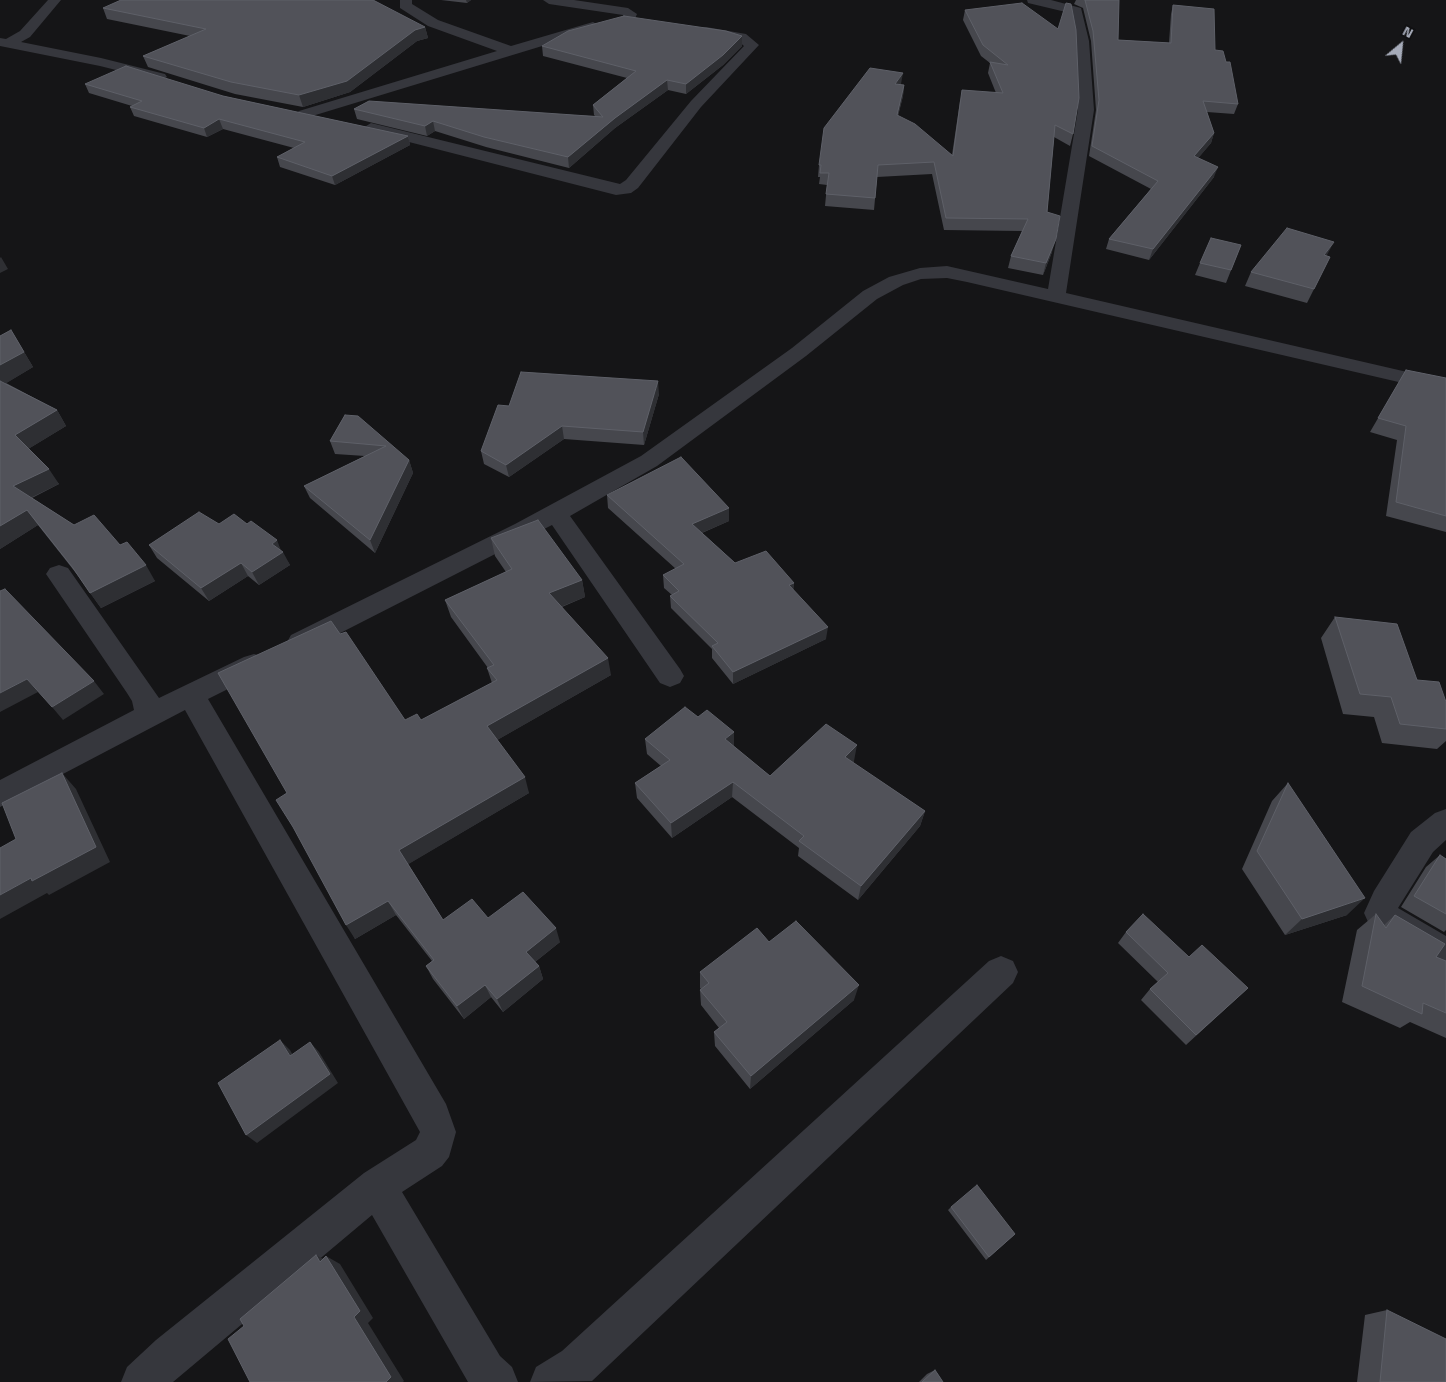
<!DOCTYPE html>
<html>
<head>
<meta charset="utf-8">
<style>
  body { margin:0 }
  #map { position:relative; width:1446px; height:1382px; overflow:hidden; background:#151517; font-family:"Titillium Web",sans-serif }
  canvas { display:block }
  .north { position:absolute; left:1376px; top:20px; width:50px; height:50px; -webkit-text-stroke:4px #101012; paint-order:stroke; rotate:28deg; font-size:14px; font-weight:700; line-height:20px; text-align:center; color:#a6abb9 }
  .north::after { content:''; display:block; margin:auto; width:18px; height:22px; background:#a6abb9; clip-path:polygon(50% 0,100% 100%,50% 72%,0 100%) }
</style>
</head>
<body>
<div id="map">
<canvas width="1446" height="1382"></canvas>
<div class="north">N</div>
</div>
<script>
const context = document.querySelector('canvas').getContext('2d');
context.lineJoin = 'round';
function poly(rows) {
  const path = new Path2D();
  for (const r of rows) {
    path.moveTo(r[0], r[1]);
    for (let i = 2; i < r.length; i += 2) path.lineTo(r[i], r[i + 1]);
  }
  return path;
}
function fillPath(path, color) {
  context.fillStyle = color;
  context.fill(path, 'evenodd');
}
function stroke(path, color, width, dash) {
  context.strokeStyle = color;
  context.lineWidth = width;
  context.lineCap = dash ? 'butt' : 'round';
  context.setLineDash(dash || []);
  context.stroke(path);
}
fillPath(poly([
  [48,0,61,0,30,37,21,42,101,58,165,74,167,77,160,81,100,66,0,46,0,38,6,39,20,31,48,0],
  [400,0,412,0,412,4,438,20,511,46,593,22,600,26,598,29,309,117,299,117,296,114,299,111,497,51,428,26,400,8,400,0],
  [543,0,574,0,628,8,637,14,634,21,629,22,624,21,623,15,549,4,543,0],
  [1027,0,1051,0,1081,8,1089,41,1094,110,1066,293,1446,381,1446,393,967,282,947,278,921,279,903,285,877,299,806,356,657,466,570,516,680,669,684,676,680,683,670,687,660,683,552,525,309,649,300,652,291,649,287,642,291,635,515,524,641,456,792,348,863,291,889,277,920,268,947,266,1048,289,1078,110,1075,41,1070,13,1028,3,1027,0],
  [706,27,746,34,759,45,701,107,638,188,631,193,616,195,366,131,363,128,371,123,620,184,626,180,691,101,744,46,737,40,701,34,699,31,701,28,706,27],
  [59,565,68,568,159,698,244,657,254,654,264,657,267,664,264,671,208,699,446,1104,456,1132,449,1157,442,1166,402,1192,500,1356,512,1367,518,1382,468,1382,372,1215,173,1382,121,1382,127,1367,156,1340,364,1173,416,1140,420,1132,185,710,0,807,0,780,134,710,132,701,127,693,46,574,50,568,59,565],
  [1446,809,1446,840,1433,852,1398,908,1446,936,1446,970,1383,936,1369,924,1364,913,1374,891,1411,832,1435,813,1446,809],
  [1001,956,1013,961,1018,972,1013,983,592,1381,530,1382,536,1367,562,1351,989,961,1001,956]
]), '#36373d');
fillPath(poly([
  [441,0,471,0,467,3],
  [1076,0,1119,0,1118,40,1169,43,1171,14,1173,5,1215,50,1238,104,1234,114,1207,112,1214,133,1211,143,1198,158,1214,177,1149,260,1106,249,1109,239,1151,189,1089,156,1096,110,1091,41,1083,8,1074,4],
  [103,8,425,27,428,38,417,41,350,92,303,107,235,94,148,67,143,56,190,36,107,19],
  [965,10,1073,134,1070,146,1054,137,1047,212,1052,252,1043,275,1008,268,1011,256,1022,231,944,230,932,174,877,177,874,210,825,206,827,185,819,184,820,177,818,177,819,165,901,84,901,85,904,85,903,96,898,116,952,155,960,101,996,93,988,73,990,63,981,56,963,20],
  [742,36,742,46,723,65,686,94,668,90,615,128,569,168,486,147,435,131,427,136,357,119,354,109,595,116,594,115,593,105,627,78,543,56,542,46],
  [85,84,223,96,408,136,410,145,335,185,280,167,277,157,294,148,223,129,207,137,134,116,130,107,132,106,89,93],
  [1241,245,1226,283,1195,275,1200,263],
  [1330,257,1307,303,1245,286,1251,272],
  [11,330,33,367,6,383,57,410,66,426,28,449,59,484,32,498,74,525,120,545,155,581,101,608,79,577,38,525,0,549,0,336],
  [1406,370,1446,378,1446,532,1386,516,1397,440,1370,432],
  [659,394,644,445,564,439,509,477,484,464,481,451,509,406],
  [345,415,409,460,413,473,375,553,310,498,304,486,365,456,335,454,330,441],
  [607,495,729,521,702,533,735,563,794,583,793,590,826,639,733,684,712,658,712,649,671,608,670,596,672,595,664,588,663,575,676,569,608,508],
  [219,524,281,551,290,565,259,585,248,576,209,601,157,558,149,545],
  [491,538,582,580,585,597,562,607,611,675,497,740,529,793,408,864,443,920,488,918,560,942,535,962,539,966,543,979,503,1012,491,997,464,1019,433,979,426,966,432,961,396,915,355,939,287,793,340,634,405,720,421,720,492,683,487,668,488,668,451,617,445,600,506,572,495,556],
  [1335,617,1446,702,1446,741,1437,749,1382,743,1374,717,1343,714,1321,638],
  [645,739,734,747,770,776,854,761,853,763,925,811,920,826,858,900,798,856,799,848,732,797,672,838,637,798,635,783,661,766,647,754],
  [1288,783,1347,915,1285,935,1242,869,1272,801],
  [1440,855,1446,859,1446,930,1444,932,1401,907,1426,867],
  [1376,914,1384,925,1395,915,1436,957,1446,961,1446,1038,1410,1022,1400,1028,1342,1002,1357,930],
  [1126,932,1189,957,1248,988,1186,1045,1141,1000,1150,989,1158,982,1118,943],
  [769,942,854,1000,750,1089,715,1046,714,1032,719,1028,701,1005,700,990,701,989,700,988,700,972],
  [951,1207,1015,1234,986,1260,948,1210],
  [1387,1310,1446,1382,1357,1382,1365,1315],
  [935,1370,943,1382,919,1382,927,1374]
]), '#46474d');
fillPath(poly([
  [466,0,471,0,467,3],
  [425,27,428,38,417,41,350,92,303,107,299,95,415,30],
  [742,36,742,46,723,65,686,94,686,84],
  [903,73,901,84,893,95,895,84],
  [667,80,668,90,615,128,569,168,568,157,615,118],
  [904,85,903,96,895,126,897,115],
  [219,119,223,129,207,137,204,128],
  [433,121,435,131,427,136,425,126],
  [1214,133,1211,143,1191,167,1194,156],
  [408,136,410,145,335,185,332,176],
  [1218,167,1214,177,1149,260,1153,249],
  [1056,239,1052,252,1043,275,1046,263],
  [1334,242,1327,255,1317,269,1324,255],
  [1,257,8,269,0,273,0,258],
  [11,330,33,367,0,387,0,365],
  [658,381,659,394,644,445,643,432],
  [57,410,66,426,25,451,15,435],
  [562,426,564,439,509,477,506,465],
  [409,460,413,473,375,553,370,540],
  [49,469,59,484,24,501,13,486],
  [729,508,729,521,692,537,692,524],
  [27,510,38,525,0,549,0,526],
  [277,540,282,553,283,552,290,565,259,585,252,572,272,544],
  [241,563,248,576,209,601,201,588],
  [146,565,155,581,101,608,90,593],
  [582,580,585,597,553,610,549,593],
  [794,583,793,596,789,585],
  [828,627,826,639,733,684,733,672],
  [608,658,611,675,492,743,487,726],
  [27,679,38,692,0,712,0,693],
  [94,681,104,694,63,720,52,707],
  [734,732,734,748,725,739],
  [857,745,854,761,843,773,845,757],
  [62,773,76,789,110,862,49,895,47,893,0,919,0,895,31,878],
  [525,777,529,793,407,865,399,850],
  [733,782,732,797,672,838,671,823],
  [925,811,920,826,858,900,861,886],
  [1365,898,1347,915,1285,935,1302,919],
  [388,901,396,915,355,939,346,925],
  [556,928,560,942,531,965,526,952],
  [539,966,543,979,503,1012,497,999],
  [485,985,491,997,464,1019,457,1006],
  [859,985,854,1000,750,1089,751,1076],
  [280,1040,290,1050,299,1066,290,1056],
  [310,1042,319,1052,338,1083,257,1143,246,1135],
  [316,1255,329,1262,326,1256,340,1264,373,1318,368,1323,404,1381,403,1382,386,1382,354,1317]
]), '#2e2f33');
const building = poly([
  [121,0,373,0,425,27,415,30,347,81,299,95,231,82,143,56,206,29,103,8,121,0],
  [1085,0,1119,0,1118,40,1171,43,1173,5,1214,9,1215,50,1223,51,1226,62,1230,62,1238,104,1203,101,1214,133,1194,156,1218,167,1153,249,1109,239,1158,181,1092,146,1099,100,1093,31,1085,0],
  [1022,3,1058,29,1066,3,1071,4,1076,30,1079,98,1073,134,1055,125,1047,212,1060,216,1056,239,1046,263,1011,256,1028,219,946,218,934,162,878,165,875,198,826,194,829,173,820,173,821,165,819,165,824,128,870,68,903,73,895,84,904,85,897,115,915,124,953,156,962,90,1003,93,990,62,1008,65,983,45,965,10,1022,3],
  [624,16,726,31,742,36,723,55,686,84,667,80,615,118,568,157,484,137,433,121,425,126,354,109,369,101,603,117,593,105,636,71,542,46,568,31,624,16],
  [126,66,223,96,408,136,332,176,277,157,305,142,219,119,204,128,130,107,142,101,85,84,126,66],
  [1287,228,1334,242,1324,255,1330,257,1314,289,1251,272,1287,228],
  [1211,238,1241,245,1231,270,1200,263,1211,238],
  [11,330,24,352,0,365,0,336,11,330],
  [1406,370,1446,378,1446,516,1396,502,1406,426,1378,418,1406,370],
  [521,372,658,381,643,432,562,426,506,465,481,451,498,405,509,406,521,372],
  [0,381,57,410,15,435,49,469,13,486,74,525,94,515,120,545,127,542,146,565,90,593,73,568,27,510,0,526,0,381],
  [345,415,358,416,409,460,370,540,304,486,386,446,330,441,345,415],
  [681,457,729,508,692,524,735,563,766,551,794,583,789,585,828,627,733,672,712,646,718,643,670,596,679,591,663,575,684,564,607,495,681,457],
  [199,512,219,524,234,514,247,524,251,521,277,540,272,544,283,552,252,572,241,563,201,588,149,545,199,512],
  [538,520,582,580,549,593,608,658,487,726,525,777,399,850,443,920,472,899,488,918,523,892,556,928,526,952,539,966,497,999,485,985,457,1006,426,966,434,960,388,901,346,925,293,827,276,800,287,793,218,673,331,621,340,634,346,632,405,720,417,714,421,720,497,680,487,668,494,665,445,600,512,569,491,538,538,520],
  [5,589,94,681,52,707,27,679,0,693,0,591,5,589],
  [1335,617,1397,624,1417,680,1439,682,1446,702,1446,729,1400,724,1391,697,1360,694,1335,617],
  [685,707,698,717,707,710,734,732,725,739,770,776,826,724,857,745,845,757,925,811,861,886,799,841,804,836,733,782,671,823,635,783,670,760,645,739,685,707],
  [62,773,96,847,32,881,31,878,0,895,0,848,16,839,2,803,62,773],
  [1288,783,1365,898,1302,919,1257,851,1288,783],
  [1440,855,1446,859,1446,914,1414,896,1440,855],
  [1143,914,1189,957,1202,945,1248,988,1196,1035,1150,989,1168,973,1126,932,1143,914],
  [1376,914,1386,928,1395,915,1445,944,1436,957,1446,961,1446,1013,1423,1003,1422,1014,1362,986,1376,914],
  [796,921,859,985,751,1076,714,1032,727,1022,700,990,709,983,700,972,757,928,769,942,796,921],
  [280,1040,290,1056,310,1042,330,1074,246,1135,218,1083,280,1040],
  [977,1185,1015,1234,989,1257,951,1207,977,1185],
  [316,1255,320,1262,326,1256,360,1311,354,1317,391,1377,386,1382,250,1382,228,1339,244,1326,240,1319,316,1255],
  [1387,1310,1446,1339,1446,1382,1380,1382,1387,1310],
  [935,1370,943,1382,922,1382,935,1370]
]);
fillPath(building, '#515259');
stroke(building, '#5e6068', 1);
</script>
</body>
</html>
